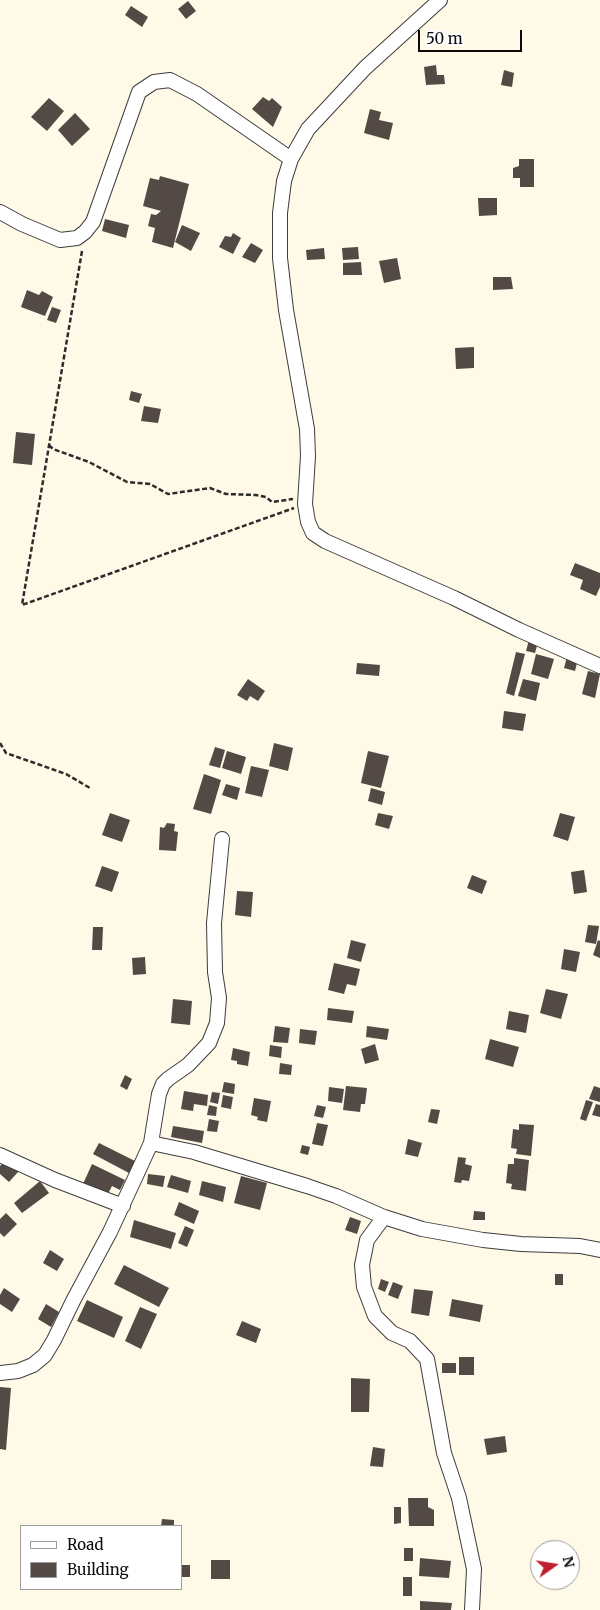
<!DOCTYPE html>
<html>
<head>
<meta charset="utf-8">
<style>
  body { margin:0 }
  #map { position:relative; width:600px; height:1610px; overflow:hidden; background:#fff9e7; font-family:Merriweather,serif }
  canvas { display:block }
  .legend { position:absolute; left:20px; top:1525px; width:162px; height:65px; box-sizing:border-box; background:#fff; border:1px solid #9d9d9d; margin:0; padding:6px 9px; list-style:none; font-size:15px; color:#0a0a0a }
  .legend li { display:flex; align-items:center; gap:10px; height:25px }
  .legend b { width:25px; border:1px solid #9d9d9d }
  .north { position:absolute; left:530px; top:1540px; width:50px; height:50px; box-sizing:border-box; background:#fff; border:1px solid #9d9d9d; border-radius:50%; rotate:77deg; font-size:14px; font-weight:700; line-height:20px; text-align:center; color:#0a0a0a }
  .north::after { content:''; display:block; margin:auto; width:18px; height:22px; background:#be1f2f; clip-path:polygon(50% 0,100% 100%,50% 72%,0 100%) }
  .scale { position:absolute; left:418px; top:30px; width:104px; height:22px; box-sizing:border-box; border:2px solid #0a0a0a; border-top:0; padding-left:6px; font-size:15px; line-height:18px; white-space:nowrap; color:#0a0a0a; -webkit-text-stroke:4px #fff; paint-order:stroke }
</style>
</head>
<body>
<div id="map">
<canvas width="600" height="1610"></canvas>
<ul class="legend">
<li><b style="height:6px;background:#fff"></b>Road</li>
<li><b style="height:14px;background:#534a46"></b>Building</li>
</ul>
<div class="north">N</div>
<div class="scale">50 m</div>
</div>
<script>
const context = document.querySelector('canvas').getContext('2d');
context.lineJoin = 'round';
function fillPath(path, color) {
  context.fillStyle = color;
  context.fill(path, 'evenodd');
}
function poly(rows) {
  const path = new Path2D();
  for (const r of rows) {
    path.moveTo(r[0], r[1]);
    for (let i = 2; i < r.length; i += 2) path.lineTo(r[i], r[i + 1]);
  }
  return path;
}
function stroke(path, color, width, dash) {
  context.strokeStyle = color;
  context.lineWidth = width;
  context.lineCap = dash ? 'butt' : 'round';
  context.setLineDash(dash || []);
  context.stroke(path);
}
fillPath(poly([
  [188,1,196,11,186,19,178,9],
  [131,6,148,17,142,27,125,15],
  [436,65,437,75,444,75,445,84,426,85,424,67],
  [504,70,514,73,512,87,501,85],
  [263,97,269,101,272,98,282,107,273,127,252,109],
  [49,98,64,111,47,131,31,117],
  [370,109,381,112,379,120,393,123,389,140,364,133],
  [75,113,90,129,72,146,58,130],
  [519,159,534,159,534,187,520,187,520,178,513,178,513,168,519,166],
  [160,176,189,184,173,248,152,242,155,228,148,226,151,214,156,215,161,211,143,206,150,178,159,180],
  [478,198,497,198,497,215,479,216],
  [105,219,129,225,126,238,102,231],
  [182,225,200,233,191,251,175,242],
  [233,233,241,238,233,254,219,247,225,236,231,237],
  [251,243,263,250,255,263,242,257],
  [358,247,359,259,343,260,342,248],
  [324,248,325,259,307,260,306,250],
  [397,258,401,279,384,283,379,261],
  [361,262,362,275,343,275,343,263],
  [493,277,511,277,513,289,493,290],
  [27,290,39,295,42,291,53,297,45,316,21,307],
  [52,307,61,310,56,323,47,320],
  [474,347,474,368,456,369,455,348],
  [131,391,142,394,139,403,129,400],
  [144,406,161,409,158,423,141,421],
  [16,432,35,434,32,465,13,463],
  [575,563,600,573,600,587,596,596,580,589,583,580,570,575],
  [529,640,538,642,535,653,526,651],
  [516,652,525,654,514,696,506,693],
  [536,654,554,659,548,679,531,674],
  [567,657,578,659,575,671,564,668],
  [357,663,380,665,379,676,356,674],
  [588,671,600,674,595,698,582,694],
  [248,679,265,691,258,701,250,696,247,701,237,695],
  [523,679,540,683,536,701,518,696],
  [504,711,526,714,523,731,502,728],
  [274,743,293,748,288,771,269,766],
  [215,747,225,750,220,768,209,765],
  [227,751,246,757,241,774,222,768],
  [368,751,389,756,381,788,361,783],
  [251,766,269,770,262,797,245,793],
  [204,774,221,780,211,814,193,809],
  [226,784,240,788,237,800,222,795],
  [371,788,385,792,382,805,368,801],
  [110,813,130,820,122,842,102,835],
  [378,813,393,816,389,829,375,825],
  [560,813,575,817,568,841,553,836],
  [167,823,175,824,174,831,178,832,176,851,159,850,160,827,164,828],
  [102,866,119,872,112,892,95,886],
  [584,870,587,892,574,894,571,872],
  [472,875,487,881,482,894,467,888],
  [237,891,253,892,251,917,235,915],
  [588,925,599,926,596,944,585,942],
  [93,927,103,927,102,950,92,950],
  [351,940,366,944,361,962,347,958],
  [598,940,600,941,600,958,593,955],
  [564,949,580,952,576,972,561,969],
  [145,957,146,974,133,975,132,958],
  [334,963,360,969,356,986,347,984,344,994,328,990],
  [546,989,568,994,561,1019,540,1013],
  [173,999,192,1001,190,1025,171,1023],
  [328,1008,354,1011,352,1023,327,1020],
  [509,1011,529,1015,526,1033,506,1029],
  [275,1026,290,1028,288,1043,273,1042],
  [367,1026,389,1029,387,1040,366,1037],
  [300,1029,317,1031,315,1045,299,1043],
  [490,1039,519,1047,513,1067,485,1059],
  [375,1044,379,1060,365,1064,361,1049],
  [270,1045,282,1047,281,1058,269,1056],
  [233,1048,250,1052,248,1066,237,1064,237,1061,231,1060],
  [280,1063,292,1065,291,1075,279,1074],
  [125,1075,132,1079,127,1090,120,1086],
  [224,1082,235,1084,234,1094,222,1092],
  [346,1086,367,1088,365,1104,361,1104,360,1112,343,1110],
  [594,1086,600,1088,600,1102,589,1099],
  [329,1087,344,1089,342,1103,328,1101],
  [184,1091,208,1095,207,1106,194,1104,193,1111,181,1109],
  [212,1092,220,1093,218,1104,210,1102],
  [223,1095,233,1097,231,1109,221,1107],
  [254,1098,271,1101,267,1122,257,1120,258,1117,251,1115],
  [586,1100,593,1102,586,1121,580,1119],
  [596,1104,600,1105,600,1117,592,1115],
  [209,1105,217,1107,216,1116,207,1115],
  [317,1105,326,1107,323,1118,314,1116],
  [431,1109,440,1110,437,1124,428,1122],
  [209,1119,219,1121,217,1132,207,1131],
  [317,1123,328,1125,323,1146,312,1144],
  [519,1124,534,1125,531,1156,516,1154,517,1149,511,1148,513,1129,519,1130],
  [173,1126,204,1131,202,1143,171,1137],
  [408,1139,422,1143,418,1157,405,1154],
  [99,1143,135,1161,129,1173,93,1154],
  [302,1145,310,1147,308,1155,300,1153],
  [458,1157,466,1158,465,1164,472,1166,469,1181,462,1180,461,1183,454,1182],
  [514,1158,529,1160,526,1191,511,1189,512,1184,506,1183,508,1164,514,1164],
  [6,1159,19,1171,9,1182,0,1174,0,1166],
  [92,1164,125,1180,120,1190,112,1186,107,1196,83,1184],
  [148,1174,165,1176,163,1187,147,1184],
  [171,1175,191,1181,188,1193,167,1187],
  [241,1176,267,1183,260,1210,234,1203],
  [40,1181,49,1193,22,1213,14,1203],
  [202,1181,226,1187,223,1202,199,1195],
  [179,1202,199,1211,194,1224,174,1215],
  [474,1211,485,1212,485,1220,473,1220],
  [6,1213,17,1224,4,1237,0,1233,0,1219],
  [350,1217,361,1221,357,1234,345,1230],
  [134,1220,176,1233,171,1249,130,1237],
  [185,1226,194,1230,187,1247,178,1243],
  [50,1250,64,1259,57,1271,43,1263],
  [124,1265,169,1288,159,1307,114,1284],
  [555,1274,563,1274,563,1285,555,1285],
  [381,1279,389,1282,385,1292,378,1289],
  [393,1282,403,1286,398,1299,388,1295],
  [4,1288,20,1299,12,1312,0,1304,0,1295],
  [414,1289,433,1291,429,1316,411,1313],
  [452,1299,483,1305,480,1322,449,1316],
  [87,1300,123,1317,114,1338,77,1321],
  [46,1304,59,1312,51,1327,38,1319],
  [140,1307,157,1314,141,1349,125,1341],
  [242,1321,261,1329,256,1343,236,1335],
  [459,1357,474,1357,474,1375,459,1375],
  [442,1363,456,1363,456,1373,442,1373],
  [351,1378,370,1379,369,1412,351,1412],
  [0,1387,11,1388,6,1450,0,1449],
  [505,1436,507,1452,487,1455,484,1439],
  [373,1447,385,1449,383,1467,370,1466],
  [408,1498,428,1498,428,1507,434,1510,434,1526,409,1526],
  [394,1507,401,1507,401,1523,394,1524],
  [162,1519,174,1520,174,1526,161,1526],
  [404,1548,413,1548,413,1561,404,1561],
  [420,1558,451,1561,449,1578,419,1576],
  [211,1560,230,1560,230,1579,211,1579],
  [182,1565,190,1565,190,1577,182,1577],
  [403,1577,412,1577,412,1596,403,1596],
  [420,1601,452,1603,451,1610,420,1610]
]), '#534a46');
const street = poly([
  [440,0,365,68,308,129,291,159,284,181,280,213,280,258,286,310,307,429,308,456,305,504,308,522,313,533,325,541,454,598,519,630,600,666],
  [0,212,22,224,60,240,77,238,85,232,93,222,139,92,154,82,170,80,197,94,291,159],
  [151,1143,194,1152,307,1186,336,1196,384,1217,422,1229,483,1240,521,1244,580,1246,600,1250],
  [0,1155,55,1180,123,1206],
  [384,1217,367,1240,362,1265,364,1287,375,1316,392,1333,410,1341,427,1359,444,1453,459,1498,474,1569,472,1610],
  [0,1373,18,1371,33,1365,45,1355,54,1340,74,1299,110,1232,141,1165,151,1143,159,1094,163,1084,168,1079,188,1065,209,1043,217,1023,219,998,215,972,214,923,222,839]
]);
stroke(street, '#3d3d3d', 16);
stroke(poly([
  [82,251,22,605,294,508],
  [49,445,53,449,89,462,127,482,150,484,168,494,210,488,226,494,256,495,266,497,272,502,293,499],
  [0,743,6,753,66,774,90,788]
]), '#2c2c2c', 2.5, [5, 2.5]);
stroke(street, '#fff', 14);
</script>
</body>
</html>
